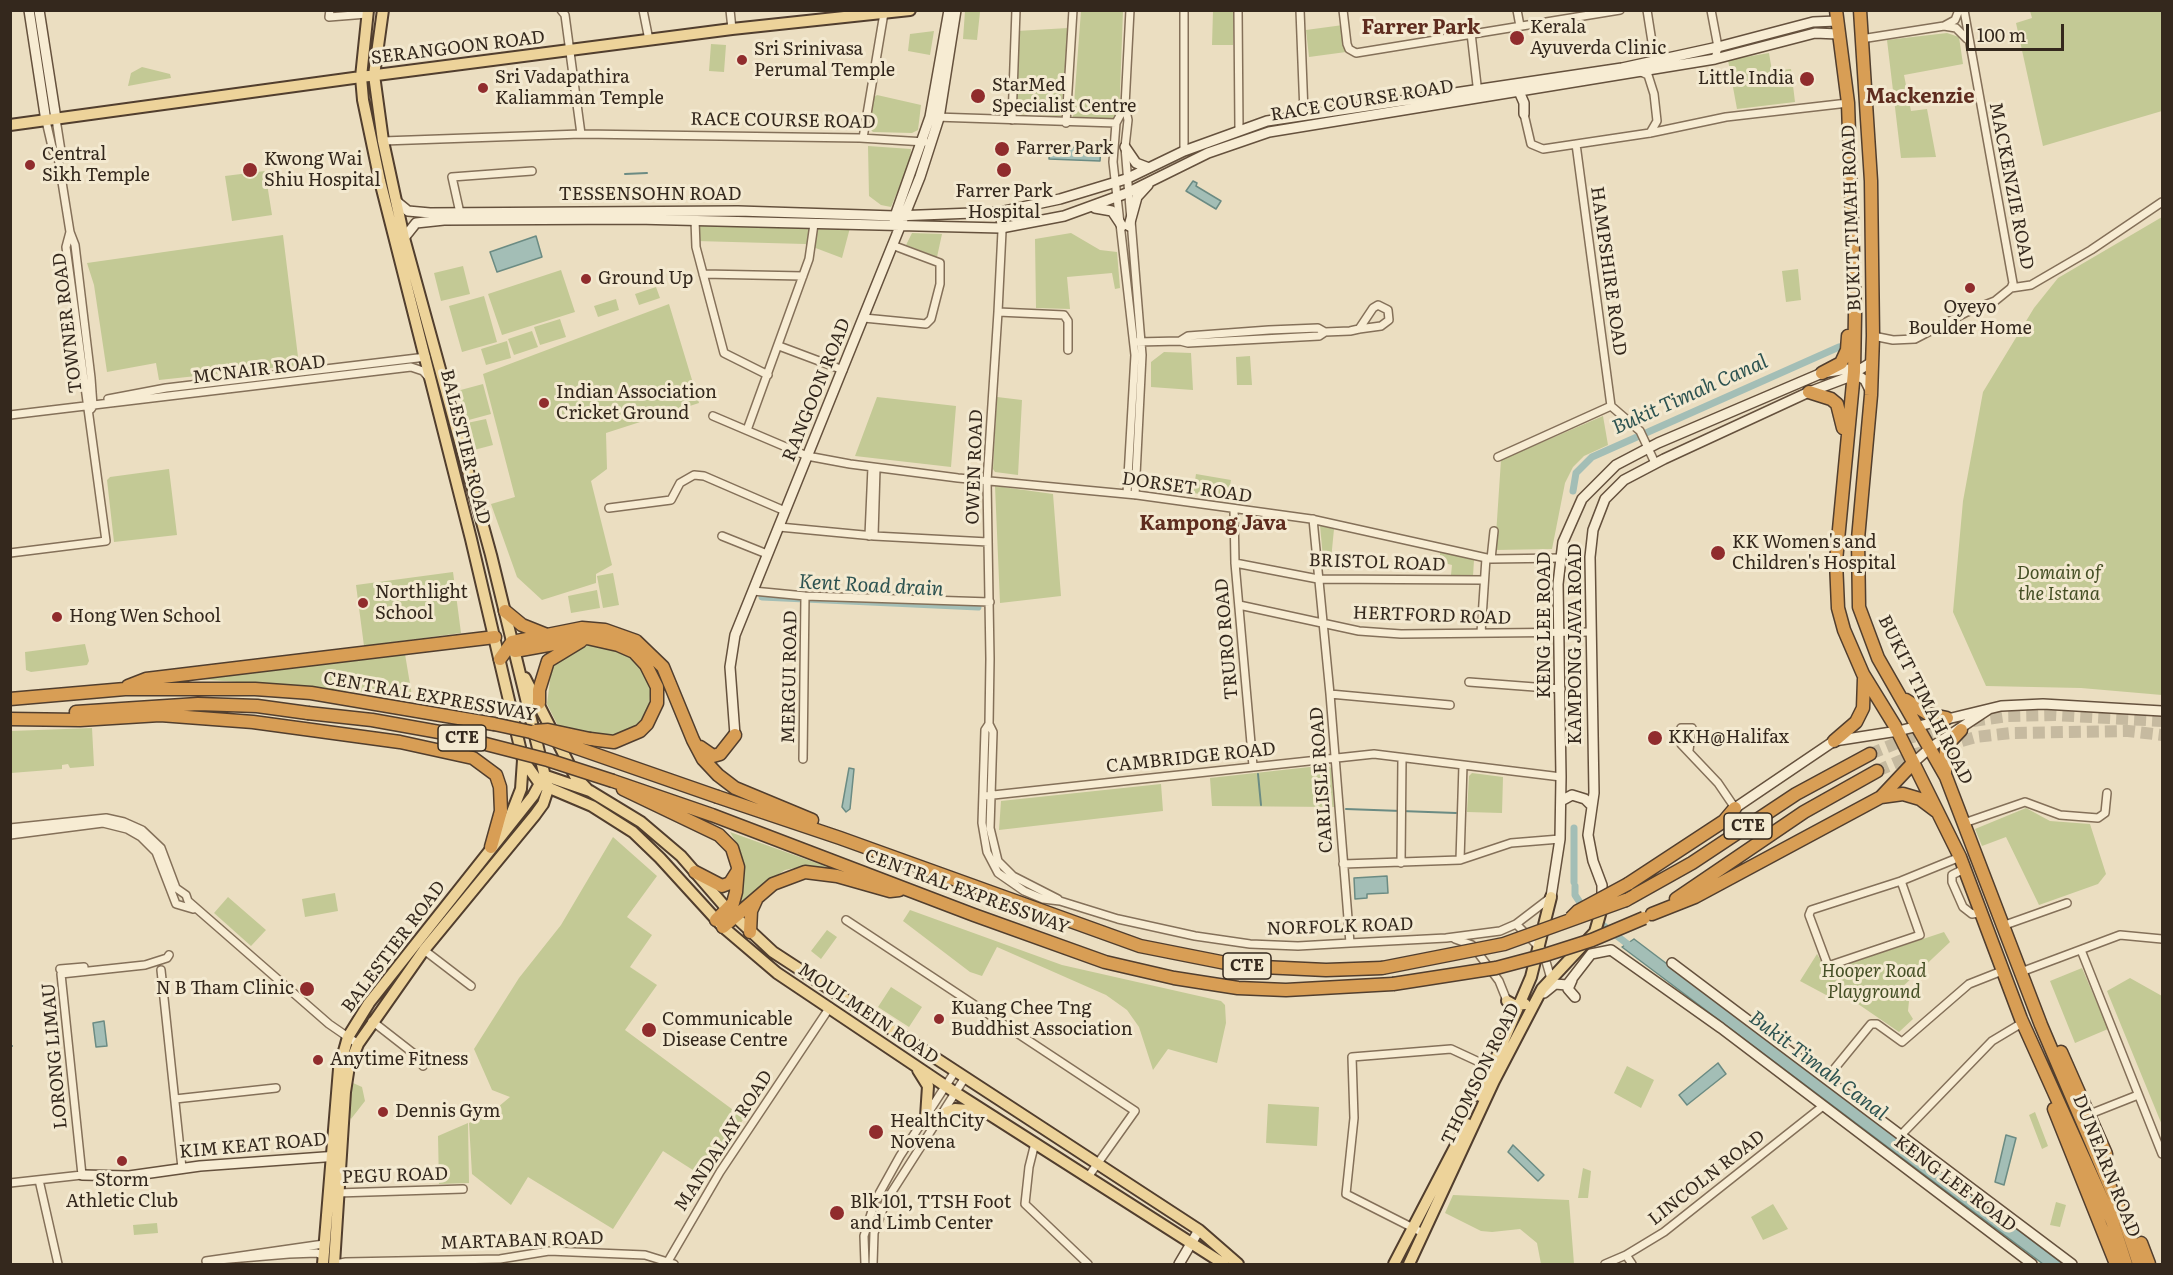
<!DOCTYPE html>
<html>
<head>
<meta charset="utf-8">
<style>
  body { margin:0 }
  #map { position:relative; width:2173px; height:1275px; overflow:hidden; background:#ebdec1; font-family:Literata,serif }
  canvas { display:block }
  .frame { position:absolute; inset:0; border:12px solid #34281d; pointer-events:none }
  .scale { position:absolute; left:1966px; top:24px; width:98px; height:27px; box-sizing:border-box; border:3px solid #34281d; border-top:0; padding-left:8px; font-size:18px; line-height:21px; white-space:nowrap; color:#34281d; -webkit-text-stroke:4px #f3e9d0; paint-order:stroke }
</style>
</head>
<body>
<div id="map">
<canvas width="2173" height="1275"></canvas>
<div class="frame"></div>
<div class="scale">100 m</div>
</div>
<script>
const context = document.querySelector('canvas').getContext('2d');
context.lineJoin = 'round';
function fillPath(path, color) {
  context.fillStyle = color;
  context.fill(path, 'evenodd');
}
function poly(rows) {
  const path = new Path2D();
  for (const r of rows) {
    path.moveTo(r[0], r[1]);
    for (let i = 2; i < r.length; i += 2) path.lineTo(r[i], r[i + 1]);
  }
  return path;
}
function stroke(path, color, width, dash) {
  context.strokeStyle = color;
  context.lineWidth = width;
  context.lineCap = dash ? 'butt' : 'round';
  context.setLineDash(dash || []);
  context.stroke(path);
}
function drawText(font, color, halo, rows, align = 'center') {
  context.font = font + ' Literata,serif';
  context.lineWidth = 6;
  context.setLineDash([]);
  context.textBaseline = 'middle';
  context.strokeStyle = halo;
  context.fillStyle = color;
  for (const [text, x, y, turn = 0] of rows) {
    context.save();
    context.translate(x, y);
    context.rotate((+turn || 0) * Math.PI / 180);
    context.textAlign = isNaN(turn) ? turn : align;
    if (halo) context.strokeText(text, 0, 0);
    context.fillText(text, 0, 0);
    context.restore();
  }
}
fillPath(poly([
  [965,11,980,12,977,40,963,39],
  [1081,11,1123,11,1119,119,1073,117],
  [1213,11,1234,11,1233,45,1212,45],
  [2030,11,2162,11,2162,111,2043,146,2016,23,2032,18],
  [1343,25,1346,52,1309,57,1306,30],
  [1068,28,1061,116,1013,114,1017,31],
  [934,31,930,55,908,51,910,34],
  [1947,33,1959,37,1963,64,1904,75,1911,111,1927,109,1936,157,1901,158,1887,40],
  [711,44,726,45,724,72,709,71],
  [1769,53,1772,71,1791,69,1795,102,1737,109,1728,60],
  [142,67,170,74,171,78,128,86,131,73],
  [877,95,921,105,918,130,912,133,873,132,870,129,873,98],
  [868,146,911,149,910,161,891,207,881,205,869,196],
  [265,171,272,215,232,221,225,176],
  [2162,217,2162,695,2081,688,1986,686,1953,612,1963,501,1983,392,2034,308,2058,278],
  [695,220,851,224,842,258,805,244,696,241],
  [912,233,942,234,937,257,906,245],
  [1071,233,1100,250,1117,252,1120,288,1115,289,1112,273,1067,277,1070,309,1036,308,1035,239],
  [283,235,299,365,159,380,156,363,107,372,94,285,87,263],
  [463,266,470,294,441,301,434,273],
  [1798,269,1801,300,1786,302,1782,271],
  [561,270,575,312,502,335,488,294],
  [656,287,660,298,639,305,635,294],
  [484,296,497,342,462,352,449,306],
  [616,299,619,310,598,317,594,306],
  [669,304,699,403,606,433,607,469,591,481,612,565,596,574,596,583,542,600,517,577,491,504,515,497,483,374],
  [560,319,566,337,540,345,534,327],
  [532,331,538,347,514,355,508,339],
  [507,341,511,358,486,365,481,349],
  [1164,352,1191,353,1193,390,1151,387,1151,362],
  [1250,356,1252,385,1237,385,1236,357],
  [483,384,491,414,465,421,457,391],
  [877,397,956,406,951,467,855,456],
  [997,397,1022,400,1018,475,995,472,993,469],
  [1603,416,1608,445,1584,456,1573,467,1565,483,1552,549,1495,550,1501,460],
  [486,419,493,445,474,450,467,423],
  [169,469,177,535,114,542,107,480,110,477],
  [1196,474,1231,480,1228,498,1193,493],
  [995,486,1053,494,1061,596,1000,603],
  [1320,525,1334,529,1330,570,1324,569],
  [1440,551,1474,560,1473,576,1451,575,1452,565,1440,562],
  [453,572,461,633,364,646,356,585],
  [613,573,619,605,603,608,597,576],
  [597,590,600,608,571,613,568,596],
  [593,643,618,648,640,663,651,683,649,708,641,721,628,730,611,736,600,737,559,728,547,704,552,665,570,652],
  [85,644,89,661,87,665,31,672,26,670,25,652],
  [405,654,412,696,199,679],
  [92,728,94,766,70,768,68,764,62,765,62,769,11,773,11,731],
  [1328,765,1331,768,1334,807,1212,806,1210,778],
  [1472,773,1503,777,1502,813,1467,812,1469,776],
  [1161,784,1163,811,999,830,1001,801],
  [2026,808,2050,821,2090,824,2106,874,2098,884,2039,905,2006,837,1982,846,1975,829],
  [730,832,833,869,805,866,785,870,759,887,738,906,743,866,738,846],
  [613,837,657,876,627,917,652,935,630,967,657,985,625,1030,744,1118,707,1179,663,1151,613,1229,528,1177,511,1205,472,1174,469,1123,492,1112,510,1097,492,1090,474,1049,519,978,561,925],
  [335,893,338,911,305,917,302,899],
  [228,897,266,930,251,946,214,913],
  [910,910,1062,965,1221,1001,1225,1005,1226,1023,1217,1063,1168,1049,1153,1070,1139,1027,1127,1010,1106,995,997,947,982,976,970,972,903,921],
  [827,930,837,937,821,959,811,951],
  [1944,932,1950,942,1899,990,1909,1001,1908,1011,1913,1019,1899,1032,1842,993,1828,996,1800,981,1817,954,1827,971],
  [2082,968,2108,1029,2075,1043,2050,981],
  [2130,978,2162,996,2162,1125,2107,991],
  [891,987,922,1007,909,1027,878,1007],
  [1627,1066,1654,1080,1641,1108,1614,1093],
  [353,1083,362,1087,365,1101,351,1119,348,1114],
  [1268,1104,1319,1107,1317,1146,1266,1143],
  [2035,1112,2048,1146,2042,1149,2029,1115],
  [468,1123,469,1183,439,1184,438,1136],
  [1583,1168,1591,1171,1588,1198,1578,1198],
  [1453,1195,1569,1200,1574,1264,1541,1264,1537,1243,1520,1229,1492,1232,1481,1231,1445,1213],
  [2056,1202,2066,1205,2060,1227,2050,1225],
  [1773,1204,1788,1229,1763,1240,1751,1217],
  [157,1223,158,1233,134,1235,133,1225]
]), '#c3c995');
const water = poly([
  [1050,147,1101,148,1100,161,1049,159,1050,147],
  [1193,181,1197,183,1196,186,1221,201,1216,209,1186,191,1193,181],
  [536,236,542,257,497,272,490,252,536,236],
  [849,768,854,769,850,809,846,812,842,807,849,768],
  [1387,876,1388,893,1367,894,1367,898,1355,899,1354,878,1387,876],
  [1634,939,1761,1035,2063,1264,2043,1264,1622,947,1634,939],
  [104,1021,107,1046,96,1047,93,1023,104,1021],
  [1718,1063,1726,1074,1687,1105,1679,1095,1718,1063],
  [2006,1135,2016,1138,2004,1185,1995,1182,2006,1135],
  [1513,1145,1544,1175,1538,1181,1508,1152,1513,1145]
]);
fillPath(water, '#a3beb6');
stroke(water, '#6b8b83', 1.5);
stroke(poly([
  [625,174,647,173],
  [1258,774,1261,805],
  [1346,809,1456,813],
  [10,1046,12,1046]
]), '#6b8b83', 2);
stroke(poly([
  [1573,491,1576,473,1592,457,1839,347],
  [762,597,978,607],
  [1574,882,1574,828],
  [1575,886,1575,895,1585,910],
  [1595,919,1634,949]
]), '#a3beb6', 7);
stroke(poly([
  [1870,754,1909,738,1973,721,2008,716,2055,715,2162,721],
  [1877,771,1916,754,1976,737,2011,733,2128,731,2162,735]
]), '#c6baa0', 12, [12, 6]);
const street = poly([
  [330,10,329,17,367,14],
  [561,10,565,15,581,134],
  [643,10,649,40],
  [730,10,732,29],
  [1130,10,1125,106,1128,120,1125,147,1142,355,1135,495],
  [1238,10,1239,129],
  [1300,10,1304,113],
  [1343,10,1347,44,1349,49,1356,53,1620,10],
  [1517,10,1520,26],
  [1647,10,1655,61],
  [1711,10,1718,47,1715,59],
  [1944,26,1955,20,1959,10],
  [1471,33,1478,94],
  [1861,39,1944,26,1956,28,1967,39],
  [1641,72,1648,75,1654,94,1657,121,1650,133],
  [1125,106,1116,123,1113,162,1135,355,1127,494],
  [1524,114,1531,144,1543,149,1650,133,1726,117,1848,103],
  [935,117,1116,123],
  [56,119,61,151,58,157],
  [1012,120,1016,10],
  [46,121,53,151,58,157,70,232,75,245,91,378,93,406,91,409],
  [1066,123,1073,10],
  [863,138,884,13],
  [383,141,581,134,860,138,925,142],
  [1576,144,1611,406,1640,431,1655,463],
  [1184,151,1184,10],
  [999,212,1002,231,998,312,987,481,990,659,989,724,985,730,982,823,987,852,998,873,1024,891,1043,899,1060,901,1118,919,1195,936,1250,944,1298,946,1350,943,1446,938,1500,931,1516,924,1550,898],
  [460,213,452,177,532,171],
  [695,220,696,247,724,353,768,375],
  [703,274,803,276],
  [2011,288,2031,285,2091,250,2162,202],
  [998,312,1064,315,1068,321,1068,350],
  [864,318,926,324,931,319,940,284,940,263,892,245],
  [1873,336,1893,340,1915,339,1967,312,1995,301,2011,288,2013,283,1964,10],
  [1180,341,1188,336,1269,330,1318,328,1325,332],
  [1137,342,1180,341,1188,343,1319,336,1325,332,1350,331,1359,329,1381,326,1389,320,1388,310,1378,305,1373,308,1359,329],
  [779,346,843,370],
  [108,399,166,388,426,357],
  [10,415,411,367,423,371,429,378],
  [713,416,807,456,850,464,958,478,1137,495,1311,519,1491,559,1561,558],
  [747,430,809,259,814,224],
  [1498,457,1611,406],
  [609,508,671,500,680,483,694,475,704,476,785,511],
  [1234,510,1235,563,1253,766],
  [1313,519,1330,694,1350,943],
  [779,527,874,536,988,542],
  [722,536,767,554],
  [869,536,872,467],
  [874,536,876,468],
  [10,553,106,541,66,247,70,232],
  [1491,559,1494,531],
  [1235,563,1318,579,1483,580],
  [753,591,805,596,990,602],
  [1239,605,1359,631,1401,634,1590,632],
  [1481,633,1486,558],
  [1469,682,1561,689],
  [1330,694,1450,705],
  [989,724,993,732,990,828,998,861,1013,876,1058,899],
  [1689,750,1692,728,1681,728,1681,744,1718,783,1735,808],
  [803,759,805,596],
  [984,796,1374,754,1561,777],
  [1964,823,2025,802,2060,815,2098,818,2105,813,2107,793],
  [10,828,106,818,124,822,142,830,161,848,176,888,186,895,188,901,329,1024,358,1044],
  [10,835,103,823,127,829,141,837,156,852,176,904,193,909],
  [1460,860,1463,765],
  [1401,863,1402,758],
  [1343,864,1460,860,1511,843,1560,839],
  [1964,869,1952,875,1952,882,1963,907,1972,914,1980,913],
  [1901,881,1920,935,1828,966,1809,915,1811,910,1901,881,1960,857],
  [846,920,1135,1111,1088,1177],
  [1516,924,1543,951,1551,979],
  [2005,925,2067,903],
  [1455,939,1472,945,1499,981,1507,1001],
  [424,950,471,986],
  [2081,950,2162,1154],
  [60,969,84,967],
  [161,970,182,1168],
  [2021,972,2120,935,2162,939],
  [372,1021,422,1060,423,1066],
  [1826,1079,1871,1024,1877,1024,1902,1042,1969,984,2002,971],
  [175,1099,276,1088],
  [2090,1114,2138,1095],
  [1901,1135,1992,1041,2022,1023],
  [1035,1143,1029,1167,1025,1204,1088,1264],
  [39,1180,58,1264],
  [10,1183,82,1175,61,974,145,965,167,958,169,955],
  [337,1193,463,1189],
  [1423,1233,1346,1194,1354,1118,1352,1057,1451,1049,1492,1068],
  [1626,1255,1632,1264],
  [324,1256,317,1253,289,1254,206,1261,324,1244],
  [667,1263,720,1172,830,1007],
  [335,1264,346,1262,500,1259,549,1251,645,1255,674,1264],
  [865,1264,864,1236,875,1201,900,1156,954,1073],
  [873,1264,874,1233,886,1201,964,1079],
  [1605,1264,1626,1255,1664,1232,1823,1106]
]);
const secondary = poly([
  [29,10,46,121],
  [39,10,56,119],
  [1518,89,1524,103,1524,114],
  [1125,147,1136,163,1149,168],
  [397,202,408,211,430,213,738,211,895,216,999,212,1060,199,1126,179,1184,151,1267,121,1622,68,1718,47,1813,22,1837,21],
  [1095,208,1112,211,1122,226],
  [894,219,930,117,949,10],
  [1129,226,1137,197,1148,185],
  [404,238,416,223,444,220,636,219,1001,228,1064,216,1086,208,1127,193,1208,153,1269,132,1715,59,1815,33,1838,34],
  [735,735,730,667,735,635,920,177,939,118,956,10],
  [1913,763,1930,748,1989,709],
  [1561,801,1572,795,1585,799,1592,806],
  [1735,808,1834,741,1898,731,2001,706,2043,704,2162,711],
  [1551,897,1560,839,1561,777,1558,584,1561,558,1563,542,1582,499,1616,465,1658,443,1822,373,1847,369,1865,380,1870,390],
  [1602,902,1602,885,1593,861,1588,835,1594,793,1590,557,1593,530,1605,499,1624,480,1664,459,1809,392,1846,378,1872,362],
  [1672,963,2072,1264],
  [1572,980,1568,989,1575,997],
  [1544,993,1555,984,1567,985,1591,954,1611,950,1721,1028,2032,1264],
  [82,1175,129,1176,200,1166,338,1156],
  [1179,1264,1199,1230]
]);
const primary = poly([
  [368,10,361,77,363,100,380,181,471,539,523,760,521,789,507,825],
  [10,125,361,77,732,29,910,10],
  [525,678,575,776,587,789],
  [523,760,540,784,592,806,633,832,660,858,723,927,777,973,956,1093,1224,1264],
  [546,776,590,791,641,822,681,856,727,909,773,952,1199,1230,1238,1264],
  [1507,1001,1514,1005,1525,1004],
  [918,1070,928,1086,926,1117],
  [1480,1096,1531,977,1551,897],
  [936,1122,947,1112,955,1109,980,1111],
  [323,1264,339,1069,348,1037,369,1003,533,796,543,778],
  [334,1264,345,1092,349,1066,358,1044,424,950,535,815,543,804,548,789,491,555,404,238,383,141,374,75,383,10],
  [1394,1264,1467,1124],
  [1409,1264,1494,1081,1542,989,1595,932,1601,911]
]);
const highway = poly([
  [1836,10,1848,103,1855,314,1854,372,1836,561,1838,608,1844,630,1863,674,1895,726,1960,857,2021,1019,2112,1221,2126,1264],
  [1860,10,1871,181,1873,336,1871,395,1858,539,1859,607,1878,658,1946,777,2041,1025,2125,1222,2139,1264],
  [1822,373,1841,363,1847,350,1848,336],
  [1809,392,1831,399,1837,404,1843,428],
  [505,611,522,625,547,635],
  [515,651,587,638,618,645,634,652,646,665,657,687,657,703,647,724,640,731,614,742,590,739],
  [500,659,512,642,582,628,605,630,636,641,663,667,693,740,703,759,718,775,735,788,812,820],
  [128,686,146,679,495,637],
  [10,699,125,689,255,689,311,693,494,724],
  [1906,700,1928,714,1947,718],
  [539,703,539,690,548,661,581,641],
  [76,712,198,704,257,706,308,713],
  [10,719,80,720,160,715,253,722,400,742,473,758,496,775,500,787,501,811,491,847],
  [1834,741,1856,722,1863,708,1864,679],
  [700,747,713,756,720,754,735,735],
  [1945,773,1946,746,1961,730],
  [613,781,712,815,974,915,1105,962,1174,978,1238,988,1286,990,1393,984],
  [623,789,719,835,732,848,738,867,736,892,733,903,716,920],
  [718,797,840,838,1140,946,1241,966,1326,970,1382,968],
  [1881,797,1913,763],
  [695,872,722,886,730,883,737,872],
  [1628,884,1724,821,1735,808],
  [1676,899,1804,812,1877,771],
  [1626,900,1692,863,1796,794,1870,754],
  [1652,914,1695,897,1881,797,1903,794,1920,799,1936,811],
  [723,927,773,884,805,872,837,876,890,891,899,890],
  [750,932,751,911,756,900],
  [2061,1052,2106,1154],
  [2054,1109,2116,1264],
  [2141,1243,2149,1264]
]);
stroke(street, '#847059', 10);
stroke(secondary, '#65513d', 12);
stroke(primary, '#513e2e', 14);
stroke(highway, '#513e2e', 15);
stroke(street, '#f7ecd3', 7);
stroke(secondary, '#f7ecd3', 9);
stroke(primary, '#edd39a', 10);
stroke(highway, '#d89e55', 12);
const highwayBridge = poly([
  [308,713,372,720,439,732,548,760,613,781],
  [494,724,531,732,718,797],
  [535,731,548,730,590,739],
  [1571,918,1578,911,1628,884],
  [1382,968,1504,944,1626,900],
  [1393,984,1496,968,1545,955,1592,940,1644,918]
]);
stroke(highwayBridge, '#513e2e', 15, []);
stroke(highwayBridge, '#d89e55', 12);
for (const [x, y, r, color] of [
  [1517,38,8,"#902c2d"],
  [742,60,6,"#902c2d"],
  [1807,79,8,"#902c2d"],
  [483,88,6,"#902c2d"],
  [978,96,8,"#902c2d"],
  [1002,149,8,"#902c2d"],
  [30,165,6,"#902c2d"],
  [250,170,8,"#902c2d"],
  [1004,170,8,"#902c2d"],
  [586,279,6,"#902c2d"],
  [1970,288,6,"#902c2d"],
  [544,403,6,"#902c2d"],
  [1718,553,8,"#902c2d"],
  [363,603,6,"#902c2d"],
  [57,617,6,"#902c2d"],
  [1655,738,8,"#902c2d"],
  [307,989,8,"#902c2d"],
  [939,1019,6,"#902c2d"],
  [649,1030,8,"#902c2d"],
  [318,1060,6,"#902c2d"],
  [383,1112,6,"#902c2d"],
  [876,1132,8,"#902c2d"],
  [122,1161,6,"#902c2d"],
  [837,1213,8,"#902c2d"]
]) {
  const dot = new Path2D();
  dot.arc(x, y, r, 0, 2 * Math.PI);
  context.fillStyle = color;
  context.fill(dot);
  stroke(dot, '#f3e9d0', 2);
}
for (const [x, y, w] of [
  [462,738,48],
  [1748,826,48],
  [1247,966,48]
]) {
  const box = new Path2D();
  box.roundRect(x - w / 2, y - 13, w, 26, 4.5);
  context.fillStyle = '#f3e9d0';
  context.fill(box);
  stroke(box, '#34281d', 1.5);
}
drawText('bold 16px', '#34281d', null, [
  ["CTE",462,738],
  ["CTE",1748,826],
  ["CTE",1247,966]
]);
drawText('18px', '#34281d', '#f3e9d0', [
  ["Kerala",1530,28],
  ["Ayuverda Clinic",1530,49],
  ["Sri Srinivasa",754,50],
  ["Perumal Temple",754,71],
  ["Sri Vadapathira",495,78],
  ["Kaliamman Temple",495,99],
  ["Little India",1794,79,"right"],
  ["StarMed",992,86],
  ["Specialist Centre",992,107],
  ["Farrer Park",1016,149],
  ["Central",42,155],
  ["Sikh Temple",42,176],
  ["Kwong Wai",264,160],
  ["Shiu Hospital",264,181],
  ["Farrer Park",1004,192,"center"],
  ["Hospital",1004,213,"center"],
  ["Ground Up",598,279],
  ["Oyeyo",1970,308,"center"],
  ["Boulder Home",1970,329,"center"],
  ["Indian Association",556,393],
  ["Cricket Ground",556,414],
  ["KK Women's and",1732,543],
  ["Children's Hospital",1732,564],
  ["Northlight",375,593],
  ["School",375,614],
  ["Hong Wen School",69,617],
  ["KKH@Halifax",1668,738],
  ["N B Tham Clinic",294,989,"right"],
  ["Kuang Chee Tng",951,1009],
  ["Buddhist Association",951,1030],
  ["Communicable",662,1020],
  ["Disease Centre",662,1041],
  ["Anytime Fitness",330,1060],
  ["Dennis Gym",395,1112],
  ["HealthCity",890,1122],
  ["Novena",890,1143],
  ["Storm",122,1181,"center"],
  ["Athletic Club",122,1202,"center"],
  ["Blk 101, TTSH Foot",850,1203],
  ["and Limb Center",850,1224]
], 'left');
drawText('18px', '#34281d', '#f3e9d0', [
  ["SERANGOON ROAD",458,48,-7],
  ["RACE COURSE ROAD",1362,101,-9],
  ["RACE COURSE ROAD",783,121,1],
  ["MACKENZIE ROAD",2011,186,79],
  ["TESSENSOHN ROAD",650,195],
  ["BUKIT TIMAH ROAD",1852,218,-92],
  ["HAMPSHIRE ROAD",1608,271,82],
  ["TOWNER ROAD",68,323,-97],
  ["MCNAIR ROAD",259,370,-7],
  ["RANGOON ROAD",817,390,-68],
  ["BALESTIER ROAD",465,447,76],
  ["OWEN ROAD",975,467,-88],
  ["DORSET ROAD",1187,488,8],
  ["BRISTOL ROAD",1377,563,2],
  ["HERTFORD ROAD",1432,616,2],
  ["KENG LEE ROAD",1545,625,-90],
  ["TRURO ROAD",1227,639,-95],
  ["KAMPONG JAVA ROAD",1576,644,-90],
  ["MERGUI ROAD",790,677,-89],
  ["CENTRAL EXPRESSWAY",430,697,10],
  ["BUKIT TIMAH ROAD",1925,700,63],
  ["CAMBRIDGE ROAD",1191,758,-6],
  ["CARLISLE ROAD",1322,780,-94],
  ["CENTRAL EXPRESSWAY",967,892,20],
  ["NORFOLK ROAD",1340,927,-2],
  ["BALESTIER ROAD",394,947,-53],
  ["MOULMEIN ROAD",868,1014,34],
  ["LORONG LIMAU",55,1056,-95],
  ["THOMSON ROAD",1481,1074,-64],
  ["MANDALAY ROAD",724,1141,-57],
  ["KIM KEAT ROAD",253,1146,-5],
  ["DUNEARN ROAD",2106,1166,68],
  ["PEGU ROAD",395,1176,-2],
  ["LINCOLN ROAD",1707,1178,-38],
  ["KENG LEE ROAD",1955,1184,37],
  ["MARTABAN ROAD",522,1241,-2]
]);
drawText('italic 18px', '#454f25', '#f3e9d0', [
  ["Domain of",2059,574],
  ["the Istana",2059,595],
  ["Hooper Road",1874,972],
  ["Playground",1874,993]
]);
drawText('bold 20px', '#5e2c1f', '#f3e9d0', [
  ["Farrer Park",1421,28],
  ["Mackenzie",1920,97],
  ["Kampong Java",1213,524]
]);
drawText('italic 20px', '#2d5351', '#f3e9d0', [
  ["Bukit Timah Canal",1690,395,-24],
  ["Kent Road drain",871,586,3],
  ["Bukit Timah Canal",1818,1066,37]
]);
</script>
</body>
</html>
